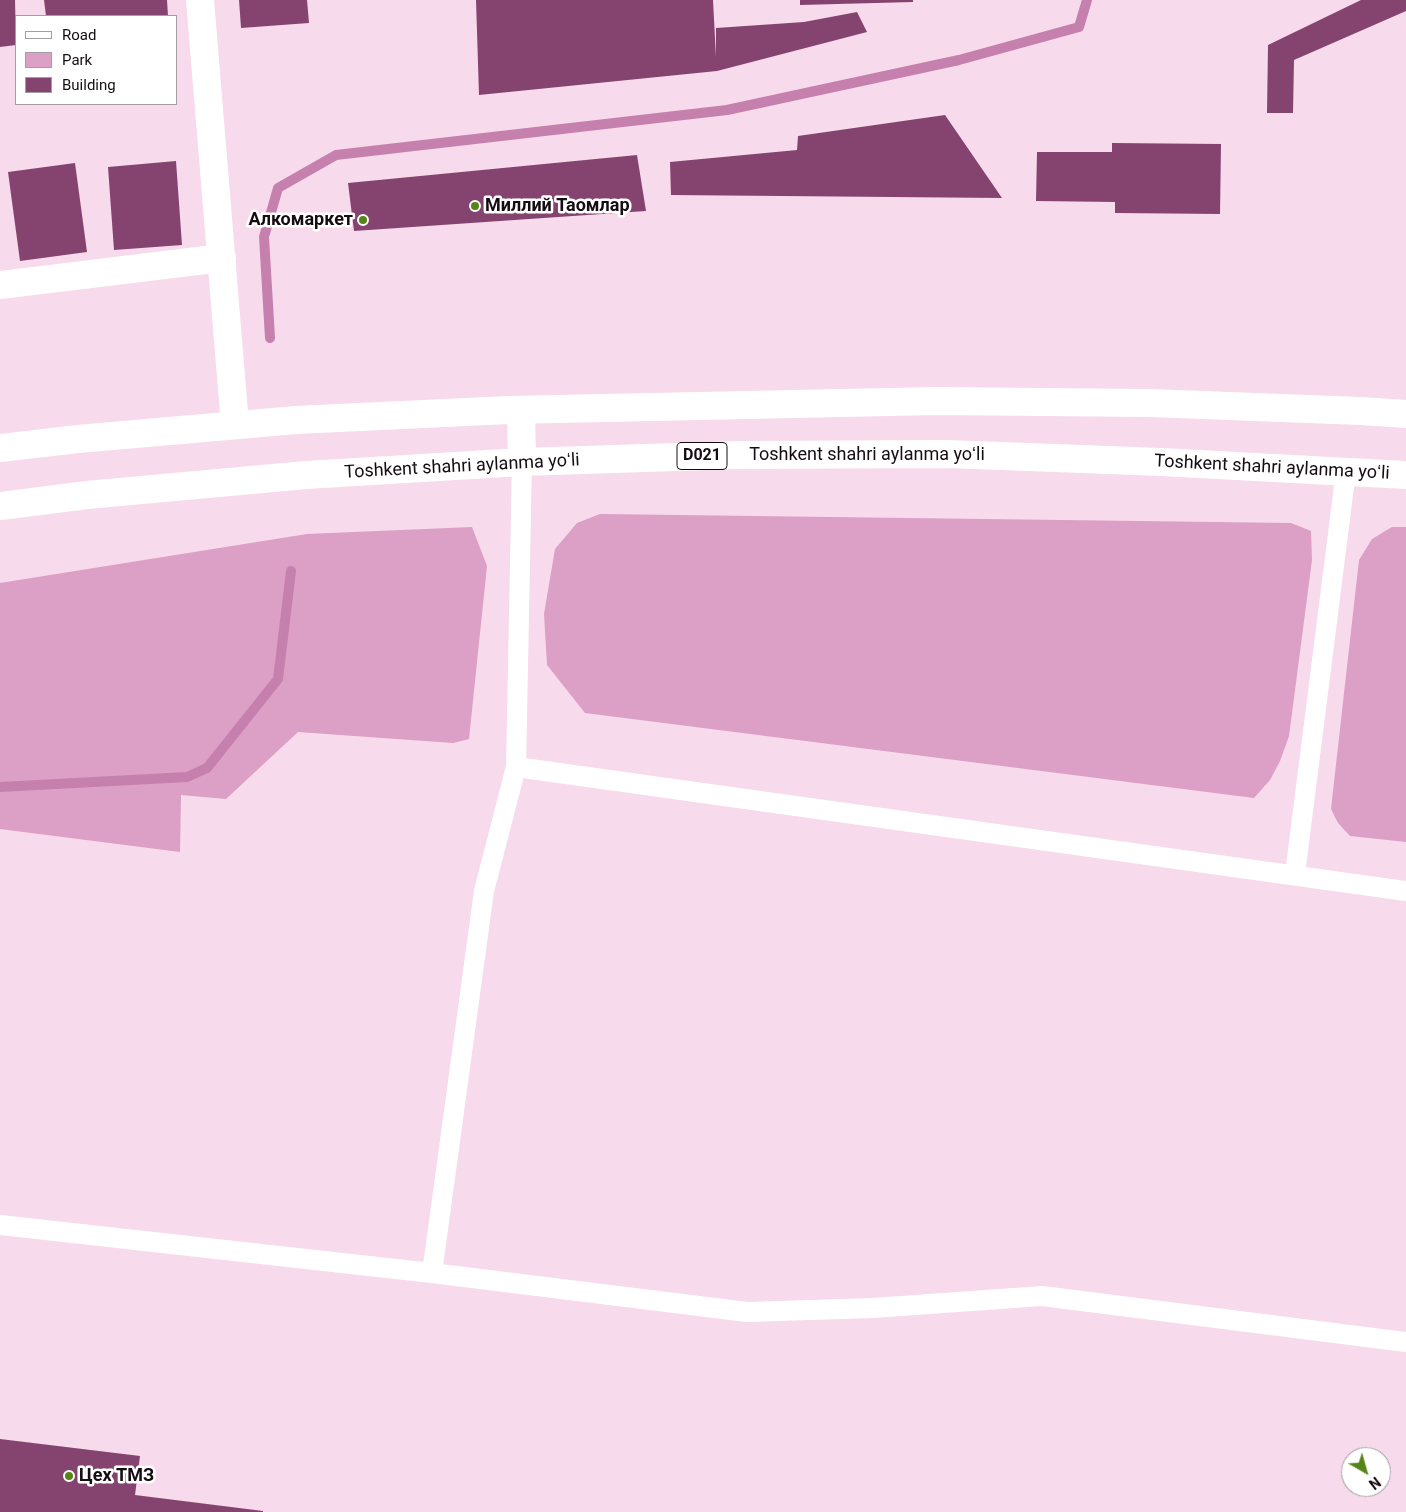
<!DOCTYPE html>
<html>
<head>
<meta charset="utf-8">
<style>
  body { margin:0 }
  #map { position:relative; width:1406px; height:1512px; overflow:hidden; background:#f7daeb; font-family:Roboto,sans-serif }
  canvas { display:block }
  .legend { position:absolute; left:15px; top:15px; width:162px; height:90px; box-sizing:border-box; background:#fff; border:1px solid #a29ea1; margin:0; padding:6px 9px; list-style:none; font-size:15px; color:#160d13 }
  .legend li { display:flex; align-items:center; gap:10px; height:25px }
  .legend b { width:25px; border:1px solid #a29ea1 }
  .north { position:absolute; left:1341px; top:1447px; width:50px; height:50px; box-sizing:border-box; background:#fff; border:1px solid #a29ea1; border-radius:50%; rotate:142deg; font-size:14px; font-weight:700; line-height:20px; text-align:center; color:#160d13 }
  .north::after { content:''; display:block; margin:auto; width:18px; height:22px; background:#558517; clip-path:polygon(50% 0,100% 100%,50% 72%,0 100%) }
</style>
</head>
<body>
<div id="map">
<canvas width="1406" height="1512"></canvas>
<ul class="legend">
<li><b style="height:6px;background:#fff"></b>Road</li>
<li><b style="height:14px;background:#dc9fc5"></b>Park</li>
<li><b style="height:14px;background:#85446f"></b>Building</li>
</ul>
<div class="north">N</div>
</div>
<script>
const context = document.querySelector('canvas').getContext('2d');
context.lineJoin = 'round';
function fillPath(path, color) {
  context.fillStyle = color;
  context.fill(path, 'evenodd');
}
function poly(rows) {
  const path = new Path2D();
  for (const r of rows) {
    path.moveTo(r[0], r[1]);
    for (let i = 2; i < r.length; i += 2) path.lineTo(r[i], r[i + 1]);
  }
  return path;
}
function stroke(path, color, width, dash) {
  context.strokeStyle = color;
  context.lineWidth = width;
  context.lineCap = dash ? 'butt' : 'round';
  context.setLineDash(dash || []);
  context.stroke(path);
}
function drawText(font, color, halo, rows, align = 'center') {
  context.font = font + ' Roboto,sans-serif';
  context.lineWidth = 5;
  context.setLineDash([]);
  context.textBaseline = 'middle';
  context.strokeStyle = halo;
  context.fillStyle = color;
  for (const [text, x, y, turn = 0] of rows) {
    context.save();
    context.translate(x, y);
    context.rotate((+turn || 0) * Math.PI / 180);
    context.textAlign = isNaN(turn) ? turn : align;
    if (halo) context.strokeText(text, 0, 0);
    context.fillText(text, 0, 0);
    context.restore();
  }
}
fillPath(poly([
  [600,514,1291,523,1311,531,1312,560,1289,736,1280,761,1270,780,1254,798,585,713,547,665,544,614,555,549,577,523],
  [472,527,487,566,469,739,453,743,298,732,226,799,181,795,180,852,0,829,0,583,307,534],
  [1392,527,1406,527,1406,842,1350,836,1338,823,1331,809,1359,560,1372,539]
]), '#dc9fc5');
stroke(poly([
  [270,338,264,237,278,188,336,155,727,110,959,60,1079,27,1087,0],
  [0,787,187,777,207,768,278,679,291,571]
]), '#c680ad', 10);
fillPath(poly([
  [0,0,15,0,16,45,0,47],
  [44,0,167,0,168,16,46,16],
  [239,0,307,0,309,23,241,28],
  [476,0,713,0,716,57,716,28,804,22,857,12,867,32,717,71,479,95],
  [800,0,913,0,913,2,800,5],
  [1361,0,1406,0,1406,11,1294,60,1293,113,1267,113,1268,45],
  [945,115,1002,198,671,195,670,162,797,150,798,136],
  [1112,143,1221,144,1220,214,1115,213,1115,202,1036,201,1037,152,1112,152],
  [637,155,646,211,354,231,348,183],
  [176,161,182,245,114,250,108,167],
  [75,163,87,252,20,261,8,172],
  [0,1439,140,1456,135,1495,263,1511,263,1512,0,1512]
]), '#85446f');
stroke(poly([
  [516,767,1406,891],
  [1295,874,1346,471],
  [0,1225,432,1273,747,1312,873,1308,1042,1296,1406,1342],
  [432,1273,484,891,516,767,522,462]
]), '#fff', 20);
stroke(poly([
  [200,0,235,425],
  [0,285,222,258]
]), '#fff', 28);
stroke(poly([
  [521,410,522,462],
  [0,448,78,439,296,420,509,410,937,401,1150,403,1360,411,1406,414],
  [0,506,87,495,306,475,522,462,738,455,948,454,1161,462,1406,475]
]), '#fff', 28);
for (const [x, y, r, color] of [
  [475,206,5,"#558517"],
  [363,220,5,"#558517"],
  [69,1476,5,"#558517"]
]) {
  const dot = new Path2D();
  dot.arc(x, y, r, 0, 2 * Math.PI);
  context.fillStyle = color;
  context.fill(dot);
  stroke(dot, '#fff', 2);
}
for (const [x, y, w] of [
  [702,456,50]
]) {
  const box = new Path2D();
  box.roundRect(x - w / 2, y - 13.5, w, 27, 4);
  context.fillStyle = '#fff';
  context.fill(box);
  stroke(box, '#160d13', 1);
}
drawText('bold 16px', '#160d13', null, [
  ["D021",702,456]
]);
drawText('bold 18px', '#160d13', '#fff', [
  ["Миллий Таомлар",485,206],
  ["Алкомаркет",353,220,"right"],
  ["Цех ТМЗ",79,1476]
], 'left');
drawText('18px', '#160d13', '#fff', [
  ["Toshkent shahri aylanma yoʻli",867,455],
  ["Toshkent shahri aylanma yoʻli",462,467,-3],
  ["Toshkent shahri aylanma yoʻli",1272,468,3]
]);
</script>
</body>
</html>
